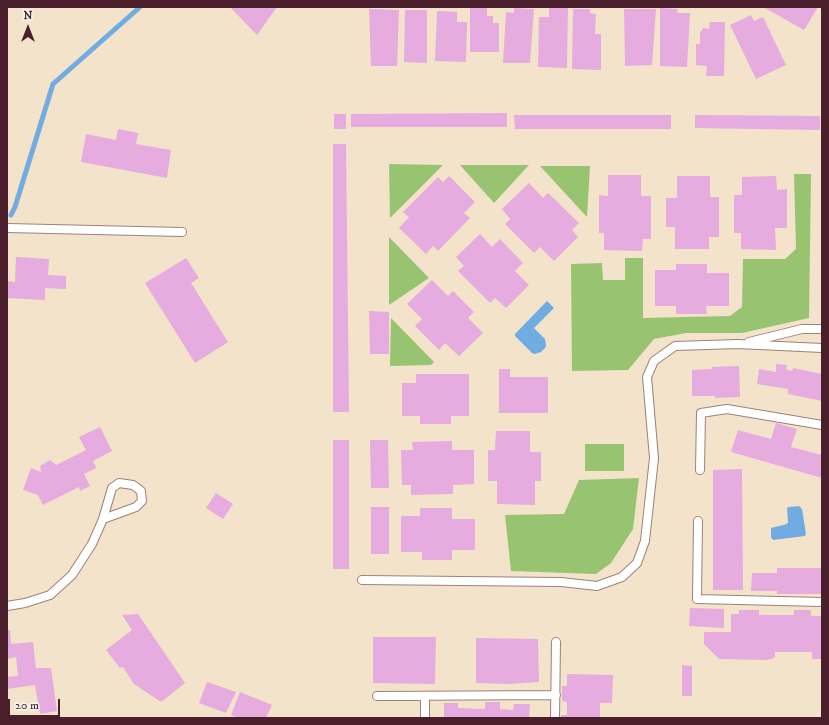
<!DOCTYPE html>
<html>
<head>
<meta charset="utf-8">
<style>
  body { margin:0 }
  #map { position:relative; width:829px; height:725px; overflow:hidden; background:#f2e3ca; font-family:"IM FELL DW Pica",serif }
  canvas { display:block }
  .frame { position:absolute; inset:0; border:8px solid #4a1f2b; pointer-events:none }
  .north { position:absolute; left:8px; top:8px; width:40px; height:40px; -webkit-text-stroke:3px #f6f6f2; paint-order:stroke; rotate:0deg; font-size:11px; font-weight:700; line-height:16px; text-align:center; color:#4a1f2b }
  .north::after { content:''; display:block; margin:auto; width:14px; height:18px; background:#4a1f2b; clip-path:polygon(50% 0,100% 100%,50% 72%,0 100%) }
  .scale { position:absolute; left:8px; top:699px; width:52px; height:18px; box-sizing:border-box; border:2px solid #4a1f2b; border-top:0; padding-left:5px; font-size:12px; line-height:14px; white-space:nowrap; color:#4a1f2b; -webkit-text-stroke:3px #f6f6f2; paint-order:stroke }
</style>
</head>
<body>
<div id="map">
<canvas width="829" height="725"></canvas>
<div class="frame"></div>
<div class="north">N</div>
<div class="scale">20 m</div>
</div>
<script>
const context = document.querySelector('canvas').getContext('2d');
context.lineJoin = 'round';
function fillPath(path, color) {
  context.fillStyle = color;
  context.fill(path, 'evenodd');
}
function poly(rows) {
  const path = new Path2D();
  for (const r of rows) {
    path.moveTo(r[0], r[1]);
    for (let i = 2; i < r.length; i += 2) path.lineTo(r[i], r[i + 1]);
  }
  return path;
}
function stroke(path, color, width, dash) {
  context.strokeStyle = color;
  context.lineWidth = width;
  context.lineCap = dash ? 'butt' : 'round';
  context.setLineDash(dash || []);
  context.stroke(path);
}
fillPath(poly([
  [389,164,443,165,390,218],
  [460,165,529,165,494,203],
  [540,166,590,166,587,217],
  [794,174,811,174,809,318,742,333,686,333,654,339,628,370,572,371,571,264,602,263,603,280,625,280,625,258,643,258,643,318,730,316,742,307,743,259,785,259,796,249],
  [389,237,429,278,389,305],
  [391,318,434,362,431,365,390,366],
  [585,444,624,444,624,471,585,471],
  [639,478,633,529,611,563,596,574,511,571,505,515,564,514,579,480]
]), '#98c472');
fillPath(poly([
  [547,301,554,308,534,328,545,339,546,345,545,348,541,352,535,354,532,353,515,336,515,334],
  [799,506,802,509,806,534,805,536,773,540,771,537,771,528,787,524,788,522,787,508,789,507]
]), '#70ace1');
stroke(poly([
  [11,215,15,207,53,84,140,7]
]), '#70ace1', 5);
fillPath(poly([
  [230,7,277,7,257,35],
  [470,7,487,7,487,16,493,16,493,23,499,23,499,52,470,52],
  [763,7,818,7,804,30],
  [514,8,534,9,530,63,503,63,506,12,514,13],
  [549,8,568,8,567,68,538,67,539,17,549,17],
  [660,8,678,9,677,13,690,13,687,67,660,66],
  [369,9,399,10,397,66,371,66],
  [573,9,590,9,590,13,596,14,595,34,601,34,601,70,572,69],
  [624,9,656,9,652,65,625,66],
  [405,10,427,10,427,63,404,62],
  [437,11,457,12,457,22,467,22,466,62,435,61],
  [751,15,754,21,763,17,786,65,756,79,730,25],
  [710,22,725,22,724,76,706,76,707,66,696,65,696,44,700,44,700,33,703,28,709,29],
  [507,113,507,127,351,127,351,114],
  [334,114,346,114,346,129,334,129],
  [514,115,671,115,671,129,515,129],
  [695,115,820,116,820,130,695,128],
  [118,129,138,133,136,144,171,150,167,178,81,162,86,134,116,140],
  [333,144,346,144,349,412,333,412],
  [608,175,641,175,641,196,651,196,651,239,643,239,642,251,604,250,604,233,599,233,599,195,608,196],
  [449,176,475,202,464,213,470,218,438,251,433,246,426,254,399,228,409,217,403,212,438,177,443,182],
  [677,176,710,176,710,197,719,197,719,237,709,237,709,249,675,249,675,227,666,227,666,198,677,198],
  [776,176,777,190,787,189,787,228,775,228,776,250,741,249,741,233,734,233,734,195,742,195,742,177],
  [529,183,543,198,548,193,579,223,572,230,578,237,554,261,540,247,534,253,505,224,510,219,502,209],
  [480,234,492,247,500,239,523,263,515,271,529,285,506,308,495,298,490,303,458,271,464,266,456,257],
  [16,257,49,259,48,275,66,276,66,289,45,288,45,300,7,298,7,281,15,282],
  [186,258,199,278,191,283,228,342,195,363,145,283],
  [676,264,707,264,707,273,729,273,729,306,706,306,707,314,676,314,676,306,655,306,655,270,676,270],
  [432,280,448,296,453,291,474,312,468,318,483,333,459,356,445,343,439,350,415,326,422,319,407,304],
  [369,311,389,312,389,354,370,354],
  [776,364,787,365,786,369,792,371,793,368,822,374,822,401,788,394,788,389,757,384,759,369,776,372],
  [739,366,740,397,715,398,715,396,692,396,692,370,712,369,712,367],
  [499,369,510,369,510,377,548,377,548,413,499,413],
  [416,374,469,374,469,416,451,416,451,424,420,424,420,416,402,416,402,383,416,383],
  [776,423,797,429,791,447,822,455,822,478,731,452,738,430,771,439],
  [100,427,112,451,93,461,96,468,84,474,90,486,80,491,79,487,43,505,38,495,23,490,31,468,41,472,40,466,50,460,56,465,86,450,79,437],
  [496,431,530,431,530,452,541,452,541,481,535,481,535,505,497,504,497,481,488,481,488,450,495,450],
  [333,440,349,440,349,569,333,569],
  [370,440,388,440,389,488,371,488],
  [452,441,452,450,474,450,474,484,453,485,453,494,411,495,411,485,402,485,401,450,413,450,412,442],
  [742,469,743,590,713,590,713,470],
  [216,493,233,504,223,519,206,508],
  [371,507,389,507,389,554,371,554],
  [420,508,452,508,452,519,475,519,475,550,452,550,452,560,422,560,422,552,401,552,401,516,420,516],
  [777,568,822,568,822,594,777,594,777,591,751,591,752,573,777,573],
  [690,608,724,609,724,628,689,626],
  [739,610,759,610,759,615,794,615,794,610,811,610,811,616,822,616,822,659,812,659,812,652,775,652,775,657,771,659,766,660,719,659,704,644,704,632,731,632,731,614,739,614],
  [138,614,185,683,161,702,134,684,123,667,120,668,106,650,132,630,122,615],
  [7,630,10,630,11,644,33,642,36,668,51,668,57,711,40,714,35,685,7,689,7,677,18,676,16,657,7,659],
  [373,637,436,637,435,684,373,683],
  [476,638,538,639,539,682,507,684,476,683],
  [682,665,692,666,692,696,682,696],
  [567,674,613,675,612,703,600,703,600,718,561,718,561,715,567,715,567,702,562,701,562,686,567,686],
  [207,682,236,692,226,713,199,703],
  [240,692,272,705,266,718,238,718,231,715],
  [485,702,500,702,500,709,513,710,514,704,530,704,529,718,444,718,444,703,458,703,458,708,485,709]
]), '#e6abdf');
const service = poly([
  [7,228,182,232],
  [749,342,802,329,822,329],
  [700,470,701,413,727,409,822,425],
  [698,521,697,599,822,602],
  [362,580,561,582,597,586,622,577,637,563,645,541,654,458,647,377,654,361,675,346,738,344,822,348],
  [7,606,25,603,50,595,72,575,92,544,103,519,112,488,119,483,133,485,141,491,142,501,136,507,103,519],
  [377,696,556,695],
  [425,696,425,718],
  [555,718,556,642]
]);
stroke(service, '#9e817a', 10);
stroke(service, '#fff', 8);
</script>
</body>
</html>
